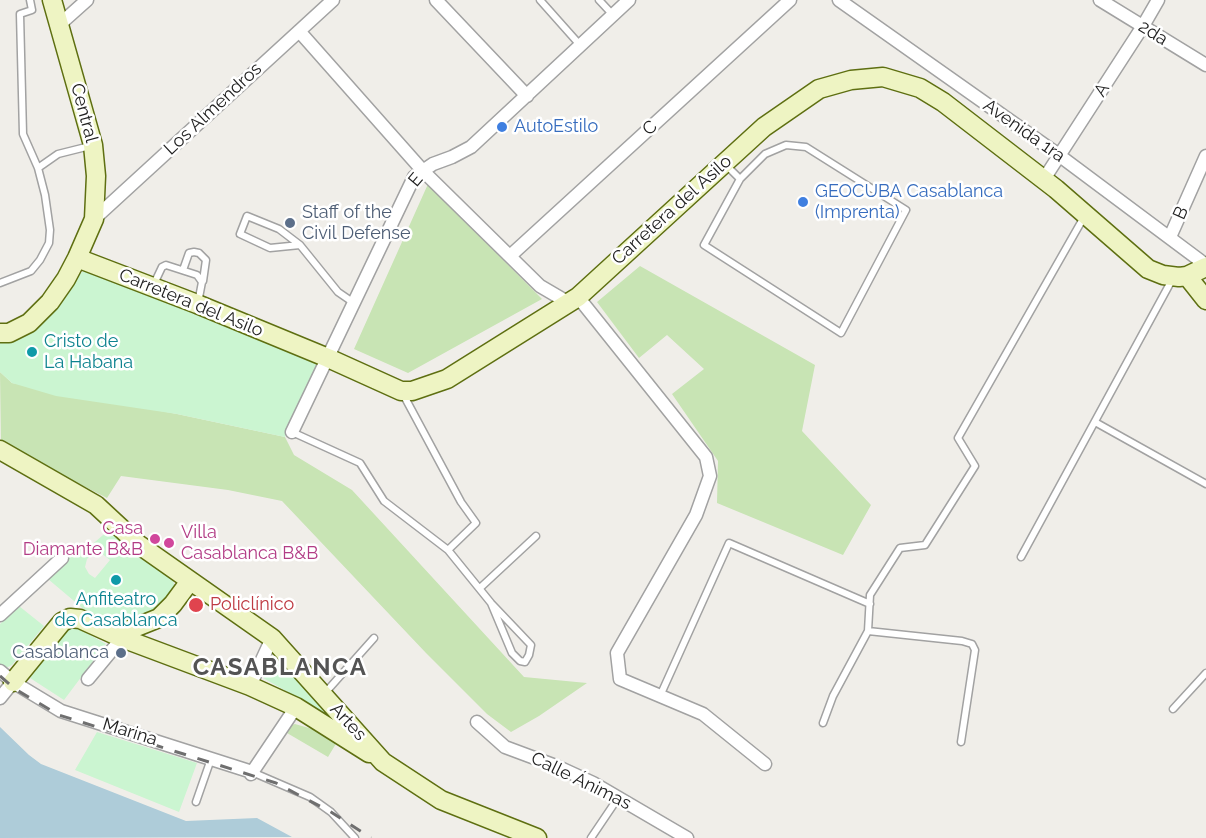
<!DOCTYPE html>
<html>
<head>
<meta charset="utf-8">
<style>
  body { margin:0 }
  canvas { display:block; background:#f0eee9 }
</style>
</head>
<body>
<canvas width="1206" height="838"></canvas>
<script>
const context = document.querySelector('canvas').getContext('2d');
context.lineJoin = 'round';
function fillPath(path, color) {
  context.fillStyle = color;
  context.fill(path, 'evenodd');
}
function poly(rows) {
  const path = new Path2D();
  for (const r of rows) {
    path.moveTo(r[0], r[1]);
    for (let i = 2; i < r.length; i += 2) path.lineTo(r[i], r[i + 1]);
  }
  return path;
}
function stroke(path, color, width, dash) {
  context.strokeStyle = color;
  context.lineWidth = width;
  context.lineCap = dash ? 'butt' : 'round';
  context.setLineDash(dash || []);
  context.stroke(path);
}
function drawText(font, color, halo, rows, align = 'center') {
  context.font = font + ' Raleway,sans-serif';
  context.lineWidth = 5;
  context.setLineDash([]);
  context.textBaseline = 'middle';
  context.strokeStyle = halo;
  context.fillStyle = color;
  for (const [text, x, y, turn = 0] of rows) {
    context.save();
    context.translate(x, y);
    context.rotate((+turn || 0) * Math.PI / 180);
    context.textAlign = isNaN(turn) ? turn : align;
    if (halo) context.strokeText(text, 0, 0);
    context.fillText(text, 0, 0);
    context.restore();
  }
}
fillPath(poly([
  [428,184,542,299,408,373,354,349],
  [640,266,815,365,802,431,871,505,843,555,717,503,718,461,672,394,704,369,667,335,639,358,597,302],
  [0,372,12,383,177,414,285,437,294,455,352,490,524,677,587,683,539,716,511,732,487,714,426,653,282,501,228,490,121,476,107,498,1,444],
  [295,724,340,737,328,757,287,733,289,726]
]), '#c8e4b4');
fillPath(poly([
  [85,270,100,270,320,361,285,437,177,414,56,396,12,383,0,372,0,337],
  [110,529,173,580,175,589,163,606,132,622,106,622,93,617,48,579,75,546,88,548],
  [93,553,101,553,110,560,95,578,89,574,85,567,87,559],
  [19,606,44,626,12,665,4,669,0,665,0,624],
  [70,627,81,630,106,644,64,700,30,678],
  [277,656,351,735,309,704,263,678],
  [97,732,197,763,179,812,75,770]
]), '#cbf5d1');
fillPath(poly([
  [0,727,29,755,41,764,186,821,257,818,292,837,0,838]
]), '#aeccd9');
const lane = poly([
  [30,0,32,10,20,14,23,134,38,168],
  [540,0,580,45],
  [599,0,613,15],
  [727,166,740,179,765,154,786,145,806,147,906,210,841,333,704,245,740,179],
  [300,245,270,248,240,234,247,216,279,229,300,245,338,292,354,303],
  [183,270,189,253,194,252,199,253,206,260,203,281],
  [0,283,31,271,40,260,49,243,50,230,45,195,38,168,58,154,90,146],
  [153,286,162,267,166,265,197,275,202,282,198,303],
  [403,394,461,502,476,523,448,550],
  [1095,422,1206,484],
  [292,432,360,463,384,501,448,550,491,603,531,645,529,655,525,662,520,661,512,653,491,603],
  [1021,557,1173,278],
  [480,588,536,536],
  [868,631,962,641,972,644,975,650,961,742],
  [325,693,374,638],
  [660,696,729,543,870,604],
  [1173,709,1206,673],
  [823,723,833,696,868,631,870,595,900,548,925,545,975,466,958,438,1084,217],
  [252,772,310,797,331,812,355,838],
  [196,802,211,759],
  [591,838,618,798]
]);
const street = poly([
  [436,0,527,96],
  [839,0,1060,156,1206,265],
  [1100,0,1206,65],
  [59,25,87,0],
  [299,31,423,171,540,286,569,303],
  [1044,179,1143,26,1158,0],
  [94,219,333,0],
  [1170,237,1206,156],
  [510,256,790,0],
  [578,297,706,457,710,476,696,515,617,653,620,679,703,714,765,764],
  [292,432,414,177,433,164,452,157,471,147,629,0],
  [0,615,62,558],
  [0,671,13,682,61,711,252,772],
  [88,679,122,638],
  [250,686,272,638],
  [0,698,13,682],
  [477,722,505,747,556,766,593,783,687,838],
  [251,774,296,707]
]);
const secondary = poly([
  [77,258,197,304,328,358,401,391,412,391,447,379,578,297,764,127,819,89,851,80,883,77,920,88,943,102,1056,189,1148,269,1163,275,1179,277,1187,276,1206,267],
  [1187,276,1206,300],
  [0,333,9,333,29,323,50,302,66,279,77,258,94,219,96,176,93,145,52,0],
  [0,450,96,505,138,544,272,638,383,762,441,800,537,838],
  [122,638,129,630,159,618,173,604,190,581],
  [13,682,62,622,70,618,80,619,122,638,250,686,296,707,369,753]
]);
stroke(lane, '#a2a2a2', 9);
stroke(street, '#a2a2a2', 15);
stroke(secondary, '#5e6f11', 21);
stroke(lane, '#fff', 6);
stroke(street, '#fff', 12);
stroke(secondary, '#eef4c3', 18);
stroke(poly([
  [0,676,15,689,59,715,276,783,331,812,371,838]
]), '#6f6f6f', 3, [12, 12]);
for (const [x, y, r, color] of [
  [502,127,6,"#3f7fe0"],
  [803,202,6,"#3f7fe0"],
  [290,223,6,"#5c6f8a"],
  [32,352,6,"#0f9aa8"],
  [155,539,6,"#d1479c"],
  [169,543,6,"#d1479c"],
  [116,580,6,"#0f9aa8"],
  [196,605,8,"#e0444e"],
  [121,653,6,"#5c6f8a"]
]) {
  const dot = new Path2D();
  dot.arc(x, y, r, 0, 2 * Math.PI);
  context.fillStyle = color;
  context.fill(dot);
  stroke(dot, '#fff', 2);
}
drawText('18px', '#212121', '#fff', [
  ["2da",1153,33,32],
  ["A",1102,90,-58],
  ["Los Almendros",213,109,-43],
  ["Central",84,113,75],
  ["C",650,128,-42],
  ["Avenida 1ra",1024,131,35],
  ["E",416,180,-50],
  ["Carretera del Asilo",672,210,-42],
  ["B",1181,213,-66],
  ["Carretera del Asilo",191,303,22],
  ["Artes",348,722,47],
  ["Marina",130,732,17],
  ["Calle Ánimas",581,781,26]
]);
drawText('18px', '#366cbe', '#fff', [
  ["AutoEstilo",514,127],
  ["GEOCUBA Casablanca",815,192],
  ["(Imprenta)",815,213]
], 'left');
drawText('18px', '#4e5e75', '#fff', [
  ["Staff of the",302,213],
  ["Civil Defense",302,234],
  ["Casablanca",109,653,"right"]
], 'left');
drawText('18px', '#0d838f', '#fff', [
  ["Cristo de",44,342],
  ["La Habana",44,363],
  ["Anfiteatro",116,600,"center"],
  ["de Casablanca",116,621,"center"]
], 'left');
drawText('18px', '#b23c85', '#fff', [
  ["Casa",143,529],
  ["Diamante B&B",143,550],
  ["Villa",181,533,"left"],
  ["Casablanca B&B",181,554,"left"]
], 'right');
drawText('18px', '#be3a42', '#fff', [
  ["Policlínico",210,605]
], 'left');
context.letterSpacing = '1.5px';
drawText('bold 24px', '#545454', '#fff', [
  ["CASABLANCA",280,668]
]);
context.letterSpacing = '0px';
</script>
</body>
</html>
